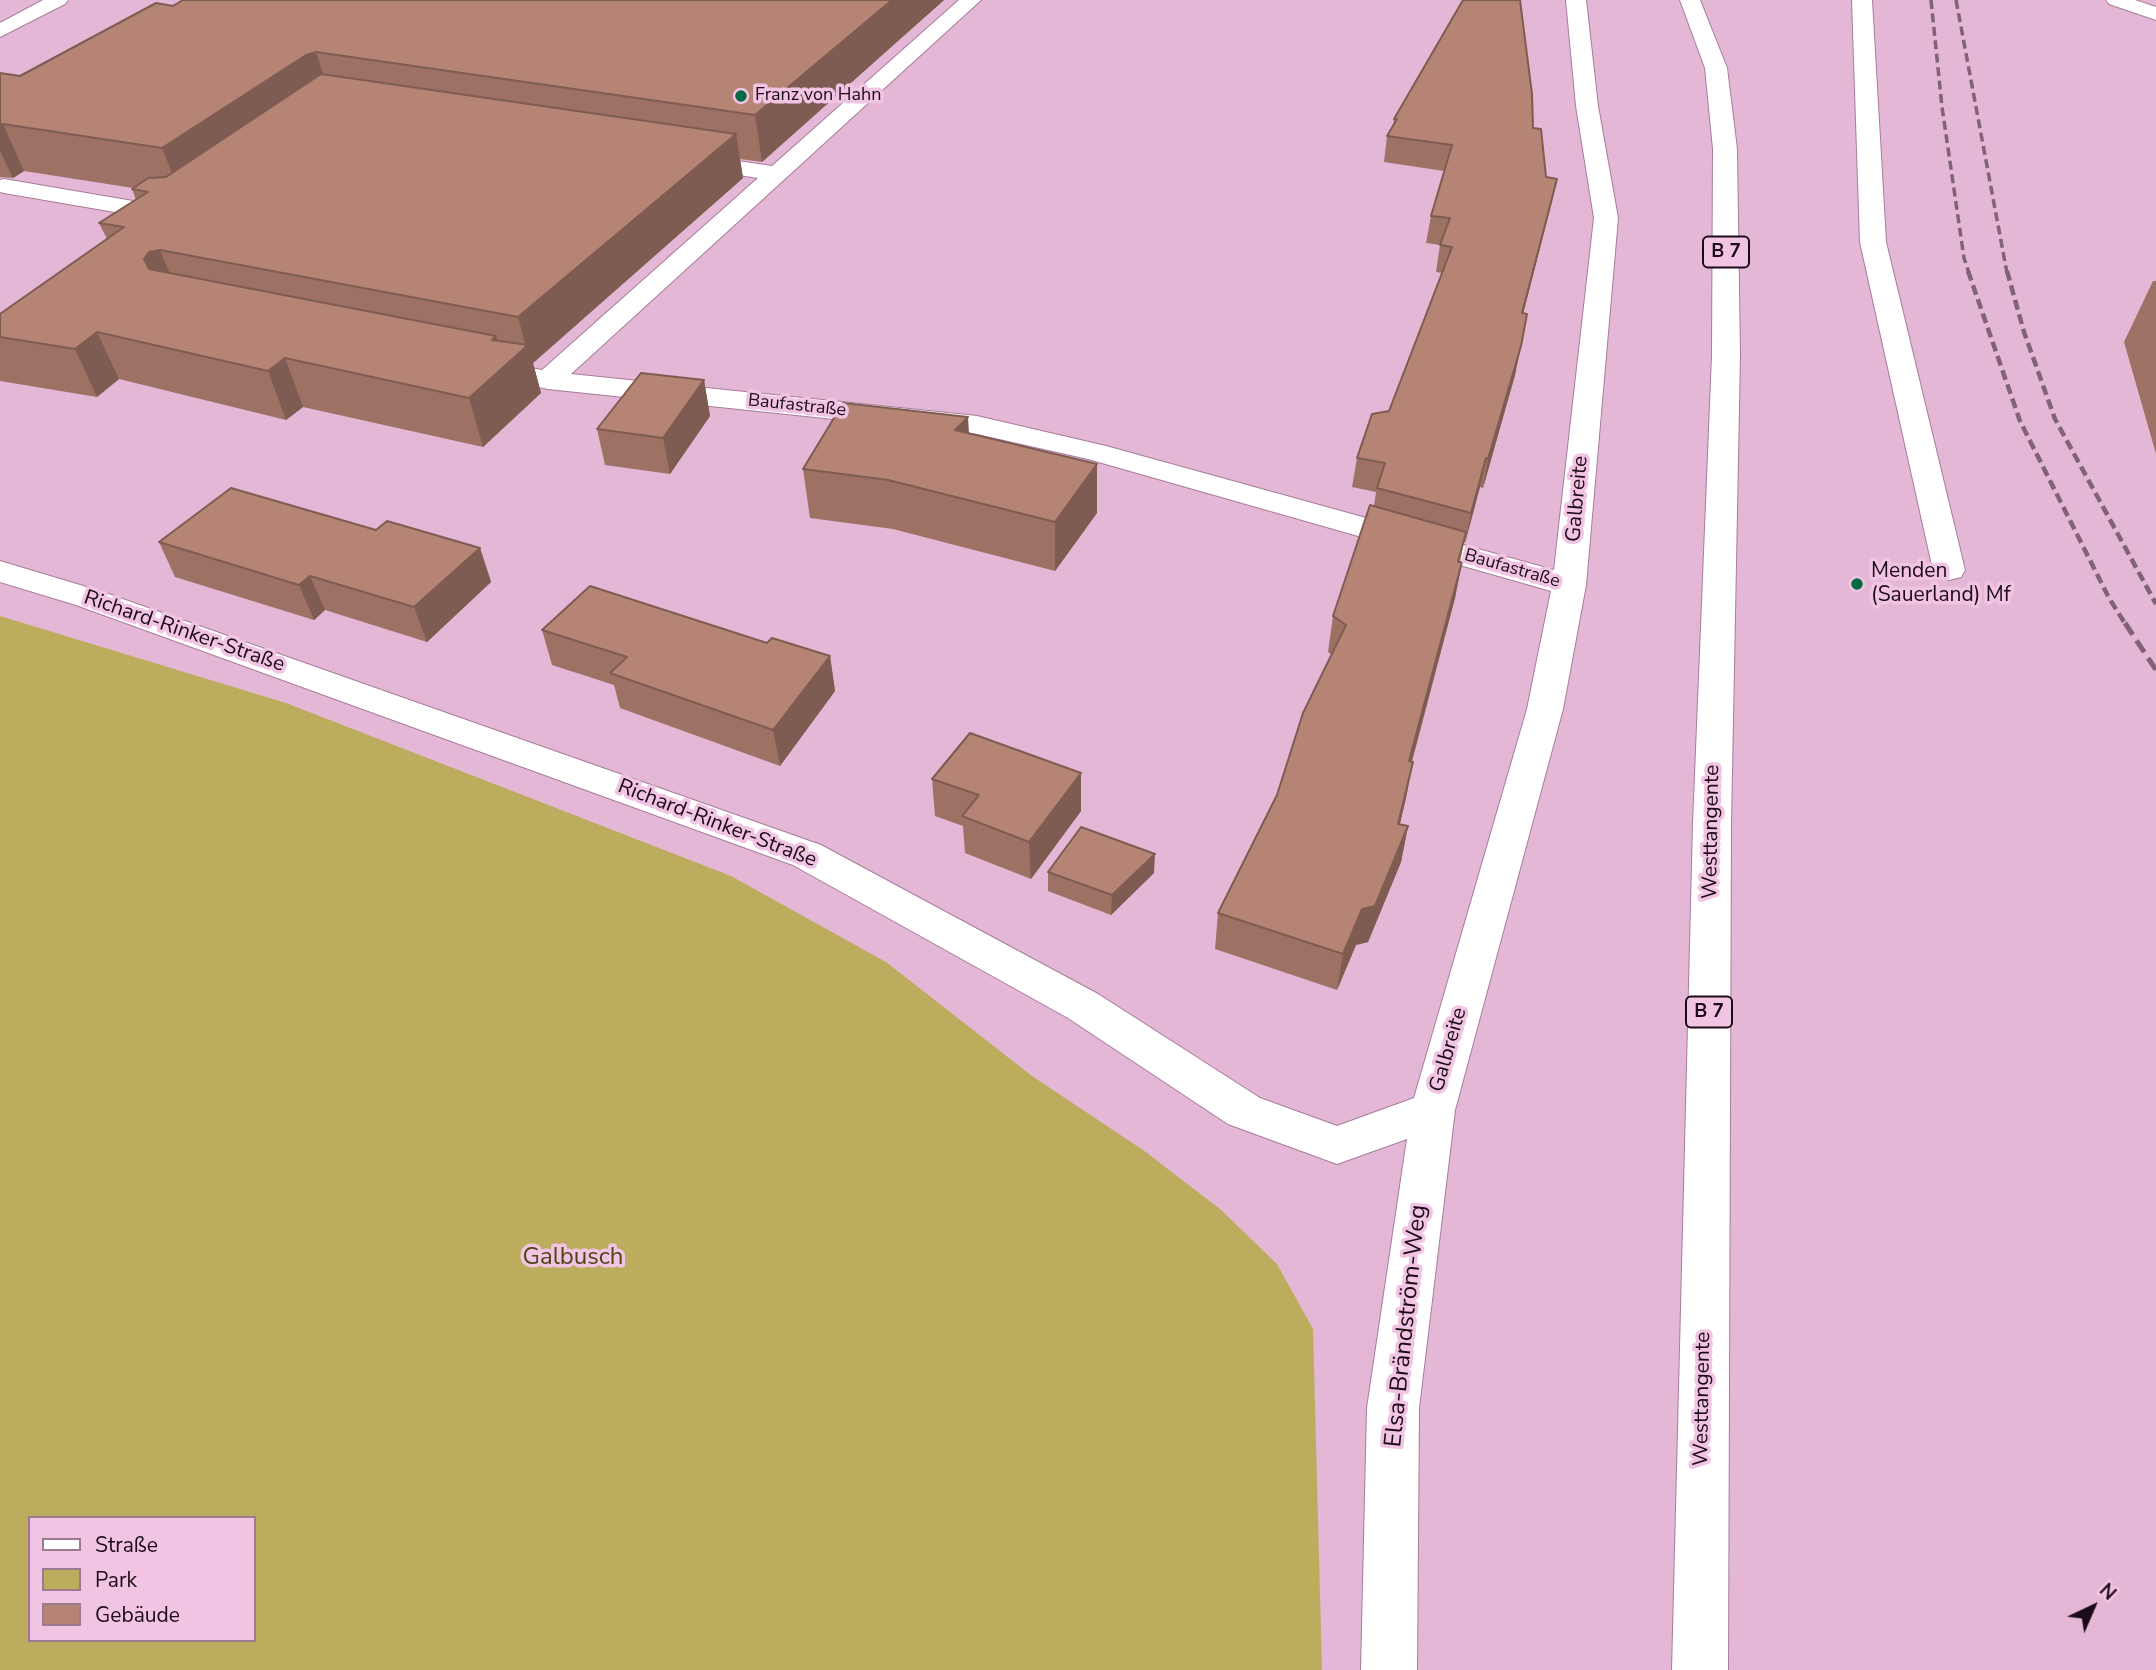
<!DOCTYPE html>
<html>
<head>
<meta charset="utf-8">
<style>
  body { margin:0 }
  #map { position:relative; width:2156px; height:1670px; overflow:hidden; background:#e4b7d6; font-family:"Nunito Sans",sans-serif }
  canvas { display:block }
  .legend { position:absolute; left:28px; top:1516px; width:228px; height:126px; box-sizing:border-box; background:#f2c4e3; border:2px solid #9c7a91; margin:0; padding:9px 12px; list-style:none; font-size:21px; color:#1b0b16 }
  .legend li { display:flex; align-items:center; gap:14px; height:35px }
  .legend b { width:35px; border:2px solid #9c7a91 }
  .north { position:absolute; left:2058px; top:1572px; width:70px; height:70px; -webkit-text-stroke:5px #f2c4e3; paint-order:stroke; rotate:44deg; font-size:19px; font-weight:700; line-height:28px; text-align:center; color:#1b0b16 }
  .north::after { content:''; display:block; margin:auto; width:24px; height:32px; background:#1b0b16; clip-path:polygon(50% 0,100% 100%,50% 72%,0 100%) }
</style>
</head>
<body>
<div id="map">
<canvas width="2156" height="1670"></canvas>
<ul class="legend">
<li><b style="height:9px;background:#fff"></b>Straße</li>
<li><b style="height:19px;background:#bcac5e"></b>Park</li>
<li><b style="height:19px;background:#b68475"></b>Gebäude</li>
</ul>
<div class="north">N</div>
</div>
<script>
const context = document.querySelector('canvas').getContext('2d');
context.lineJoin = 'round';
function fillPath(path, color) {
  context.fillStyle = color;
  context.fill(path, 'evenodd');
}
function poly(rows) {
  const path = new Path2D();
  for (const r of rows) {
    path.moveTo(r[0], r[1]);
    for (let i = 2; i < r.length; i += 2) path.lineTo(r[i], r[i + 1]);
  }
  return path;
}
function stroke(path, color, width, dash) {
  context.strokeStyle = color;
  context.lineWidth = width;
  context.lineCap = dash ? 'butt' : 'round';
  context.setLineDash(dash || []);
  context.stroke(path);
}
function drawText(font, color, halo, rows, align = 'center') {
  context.font = font + ' "Nunito Sans",sans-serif';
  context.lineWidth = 7;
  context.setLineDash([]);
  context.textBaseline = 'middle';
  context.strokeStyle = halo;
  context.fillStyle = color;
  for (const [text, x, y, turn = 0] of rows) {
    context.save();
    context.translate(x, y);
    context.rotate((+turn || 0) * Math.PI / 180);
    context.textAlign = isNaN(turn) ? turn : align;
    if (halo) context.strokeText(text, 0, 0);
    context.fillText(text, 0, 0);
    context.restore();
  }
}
fillPath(poly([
  [0,616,286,703,731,876,886,962,1032,1076,1143,1150,1220,1209,1277,1264,1313,1329,1322,1670,0,1670],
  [30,1518,254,1518,254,1640,30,1640]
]), '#bcac5e');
const minor = poly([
  [43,0,68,0,65,4,0,37,0,23,43,0],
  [959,0,981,0,571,374,977,416,1106,446,1554,570,1594,218,1576,106,1566,0,1586,0,1598,106,1618,218,1586,585,1563,709,1455,1110,1419,1408,1417,1670,1361,1670,1367,1408,1407,1139,1337,1164,1228,1124,1068,1018,793,865,76,605,0,582,0,561,100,591,821,845,1098,994,1260,1098,1337,1126,1414,1098,1527,709,1551,591,1088,459,977,434,548,389,477,374,473,368,477,362,487,360,542,370,758,178,682,166,678,161,682,156,690,154,772,166,959,0],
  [1852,0,1872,0,1886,242,1965,570,1961,577,1949,580,1937,577,1933,570,1860,242,1852,0],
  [4,179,168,207,177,205,186,207,189,212,182,220,173,222,4,193,0,192,0,180,4,179]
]);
const major = poly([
  [1680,0,1700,0,1727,68,1737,149,1740,355,1731,823,1728,1670,1672,1670,1693,823,1712,355,1713,149,1705,68,1680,0],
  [2106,0,2135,0,2156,7,2156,20,2109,4,2106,0]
]);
stroke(minor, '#a77d9a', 2);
stroke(major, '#a77d9a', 2);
fillPath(minor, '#fff');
fillPath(major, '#fff');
stroke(poly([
  [1931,0,1942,107,1964,258,1969,273],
  [1956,0,2007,273]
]), '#816277', 3.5, [9, 4.5]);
stroke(poly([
  [1968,271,2020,421,2109,598,2126,625],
  [2007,271,2024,332,2055,419,2156,604]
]), '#816277', 4.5, [10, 5]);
stroke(poly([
  [2125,623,2156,670]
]), '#816277', 5, [14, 7]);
fillPath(poly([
  [183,0,944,0,762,162,740,159,743,178,533,363,541,393,483,447,303,407,286,420,119,379,97,397,0,381,0,314,107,239,99,223,136,200,132,189,133,188,24,171,13,178,0,177,0,73,20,76],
  [1394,119,1533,128,1546,177,1557,179,1551,205,1523,314,1515,375,1483,488,1480,487,1465,543,1464,542,1460,562,1462,562,1455,598,1412,762,1406,798,1400,824,1408,826,1401,862,1368,942,1356,945,1337,990,1215,949,1218,913,1277,795,1332,655,1328,652,1333,616,1374,506,1376,492,1352,487,1357,458,1389,411,1442,273,1436,272,1440,245,1426,243,1431,216,1444,171,1384,162,1387,136,1393,126],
  [2153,281,2156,281,2156,454,2124,342],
  [704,380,710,416,670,474,605,465,597,429],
  [969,434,1097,513,1055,571,893,529,810,518,803,469],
  [376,530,480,548,491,582,427,642,325,610,314,620,175,577,159,542],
  [542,630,767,643,830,656,835,691,780,766,620,708,614,685,552,665],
  [1081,773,1081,811,1031,879,965,853,963,826,935,816,932,779],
  [1048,872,1154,873,1111,915,1048,891]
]), '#9d7265');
fillPath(poly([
  [892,0,944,0,762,162,755,115],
  [316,52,330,97,181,196,162,148,306,55],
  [3,124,24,171,13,178,0,151,0,125],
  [736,134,743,178,533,363,541,393,483,447,469,398,492,340,496,336,504,366,526,347,518,317],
  [1557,179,1551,205,1516,341,1522,313],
  [160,250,179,296,164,306,144,259,149,252],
  [97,332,119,379,97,397,75,349],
  [1521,346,1515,375,1483,488,1488,459],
  [285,358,303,407,286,420,268,371],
  [704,380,710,416,670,474,663,438],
  [968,417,971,466,955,430],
  [1486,458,1480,487,1465,543,1471,513],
  [1097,464,1097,513,1055,571,1055,522],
  [480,548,491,582,427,642,414,607],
  [1462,562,1455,598,1402,797,1409,761],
  [310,576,325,610,314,620,299,585],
  [830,656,835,691,780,766,773,730],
  [1413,762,1406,798,1391,860,1398,824],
  [1081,773,1081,811,1031,879,1029,842],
  [1408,826,1401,862,1368,942,1356,945,1337,990,1343,954,1362,909],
  [1155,854,1154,873,1111,915,1112,895]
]), '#7f5c52');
const building = poly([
  [183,0,892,0,755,115,316,52,306,55,162,148,3,124,0,125,0,73,20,76,156,3,173,6,183,0],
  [1463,0,1520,0,1532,94,1533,128,1541,129,1546,177,1557,179,1522,313,1527,314,1521,346,1488,459,1486,458,1471,513,1377,488,1385,463,1357,458,1372,414,1389,411,1452,247,1440,245,1450,218,1431,216,1452,145,1387,136,1397,119,1394,119,1463,0],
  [321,74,736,134,518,317,160,250,149,252,144,259,149,269,496,336,492,340,528,345,469,398,285,358,268,371,97,332,75,349,0,337,0,314,124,227,99,223,148,192,132,189,148,178,166,177,321,74],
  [641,373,704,380,663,438,597,429,641,373],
  [843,403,968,417,955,430,1097,464,1055,522,888,480,803,469,843,403],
  [231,488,376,530,387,521,480,548,414,607,310,576,299,585,159,542,231,488],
  [1370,505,1466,532,1458,562,1462,562,1409,761,1413,762,1398,824,1408,826,1375,906,1362,909,1343,954,1218,913,1277,795,1303,713,1346,625,1333,616,1370,505],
  [590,586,767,643,772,638,830,656,773,730,610,673,627,657,542,630,590,586],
  [970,733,1081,773,1029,842,962,816,979,795,932,779,970,733],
  [1081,827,1155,854,1112,895,1048,872,1081,827]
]);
fillPath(building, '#b68475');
stroke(building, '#7f5c52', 2);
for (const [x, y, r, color] of [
  [741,96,7,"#026b41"],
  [1857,584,7,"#026b41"]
]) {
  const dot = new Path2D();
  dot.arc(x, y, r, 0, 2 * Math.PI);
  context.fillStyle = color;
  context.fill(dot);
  stroke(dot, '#f2c4e3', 2.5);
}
drawText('18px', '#1b0b16', '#f2c4e3', [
  ["Franz von Hahn",755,96]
], 'left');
drawText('18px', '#1b0b16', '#f2c4e3', [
  ["Baufastraße",797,406,6],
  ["Baufastraße",1512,569,16]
]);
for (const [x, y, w] of [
  [1726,252,46],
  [1709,1012,46]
]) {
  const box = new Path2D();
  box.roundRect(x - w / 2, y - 15.5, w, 31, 5);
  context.fillStyle = '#f2c4e3';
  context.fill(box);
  stroke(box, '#1b0b16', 2);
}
drawText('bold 19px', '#1b0b16', null, [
  ["B 7",1726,252],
  ["B 7",1709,1012]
]);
drawText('21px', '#1b0b16', '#f2c4e3', [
  ["Galbreite",1578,499,-85],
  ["Richard-Rinker-Straße",184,632,19],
  ["Richard-Rinker-Straße",717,824,21],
  ["Westtangente",1712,832,-89],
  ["Galbreite",1449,1050,-74],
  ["Westtangente",1703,1399,-89]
]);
drawText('21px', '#1b0b16', '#f2c4e3', [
  ["Menden",1871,572],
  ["(Sauerland) Mf",1871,596]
], 'left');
drawText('24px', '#4e4411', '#f2c4e3', [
  ["Galbusch",573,1258]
]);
drawText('24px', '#1b0b16', '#f2c4e3', [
  ["Elsa-Brändström-Weg",1407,1326,-84]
]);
</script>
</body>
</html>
